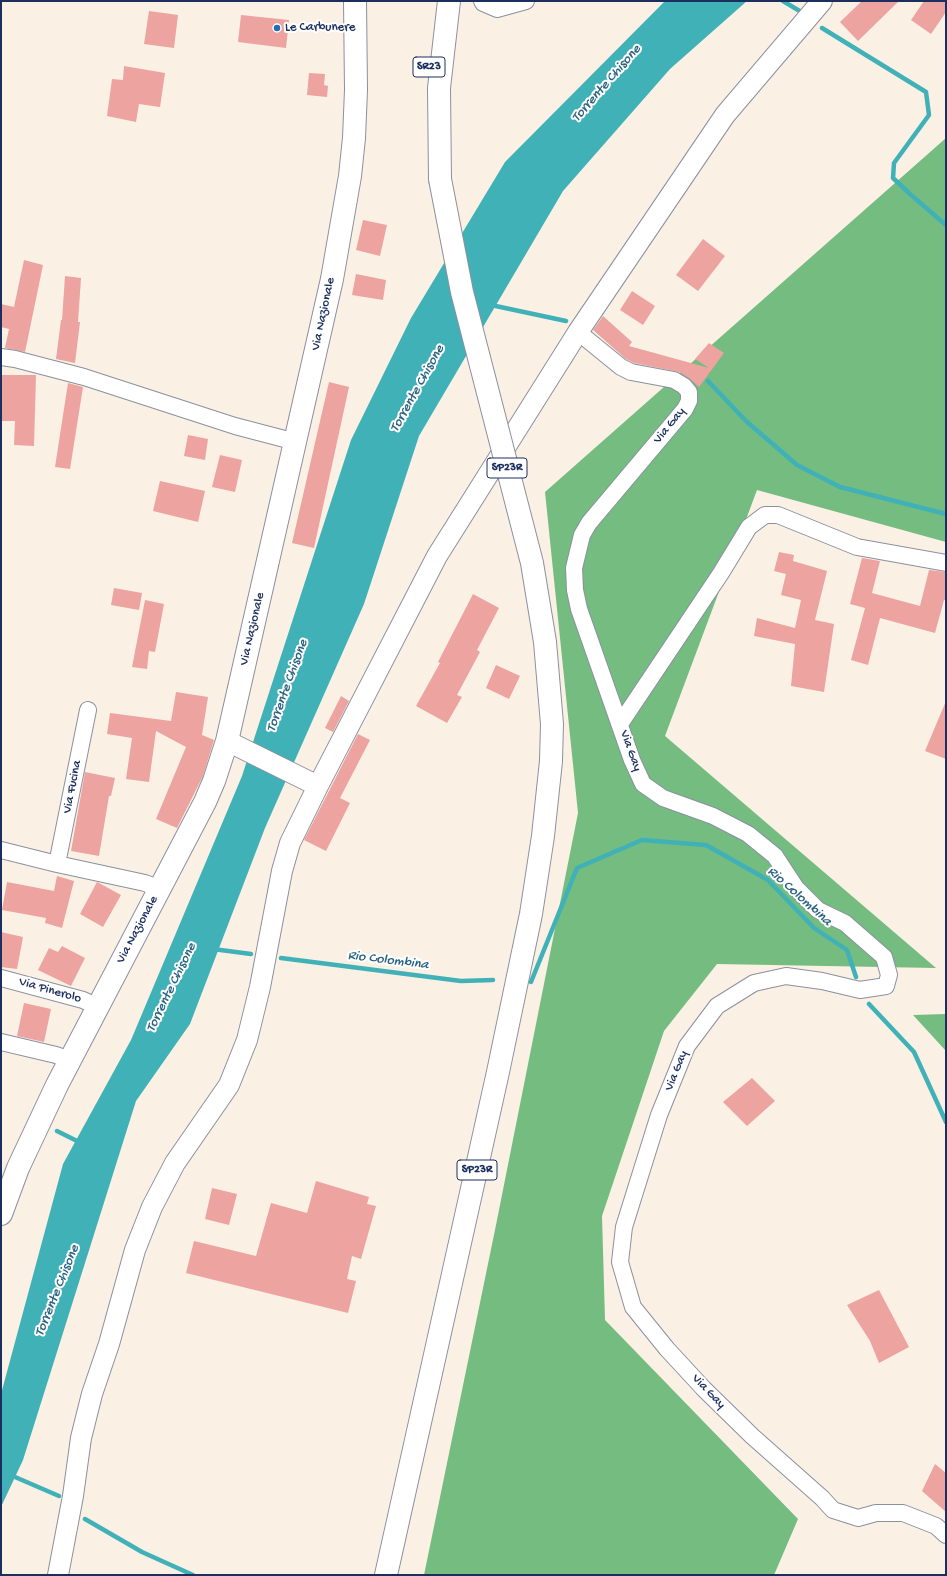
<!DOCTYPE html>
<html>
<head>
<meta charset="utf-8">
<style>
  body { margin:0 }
  #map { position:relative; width:947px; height:1576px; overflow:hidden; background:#fbf0e4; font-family:"Gochi Hand",sans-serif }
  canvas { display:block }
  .frame { position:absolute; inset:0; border:2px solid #1b2f5e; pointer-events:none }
</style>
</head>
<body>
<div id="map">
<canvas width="947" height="1576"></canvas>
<div class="frame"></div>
</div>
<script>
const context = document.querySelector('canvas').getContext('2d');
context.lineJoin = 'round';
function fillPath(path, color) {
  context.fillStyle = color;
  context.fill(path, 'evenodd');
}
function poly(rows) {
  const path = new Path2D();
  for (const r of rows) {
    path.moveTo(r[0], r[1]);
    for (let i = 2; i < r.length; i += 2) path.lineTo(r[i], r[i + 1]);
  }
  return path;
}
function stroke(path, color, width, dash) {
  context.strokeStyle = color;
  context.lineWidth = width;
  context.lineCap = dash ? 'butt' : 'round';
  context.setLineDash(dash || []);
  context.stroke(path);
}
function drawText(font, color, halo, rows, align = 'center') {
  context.font = font + ' "Gochi Hand",sans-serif';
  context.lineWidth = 4;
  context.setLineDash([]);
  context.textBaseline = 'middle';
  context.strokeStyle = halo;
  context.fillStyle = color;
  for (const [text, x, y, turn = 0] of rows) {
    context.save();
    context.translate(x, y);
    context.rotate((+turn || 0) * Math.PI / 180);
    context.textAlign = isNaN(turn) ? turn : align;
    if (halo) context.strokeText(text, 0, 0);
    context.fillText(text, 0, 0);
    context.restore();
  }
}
fillPath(poly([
  [946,138,946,542,757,490,665,736,936,968,717,964,664,1031,602,1216,605,1320,798,1519,774,1575,424,1575,496,1225,578,813,545,492],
  [946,1014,946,1051,913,1015]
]), '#74bc80');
fillPath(poly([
  [665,1,747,1,670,69,563,191,419,436,364,604,265,828,190,1024,136,1101,23,1460,1,1507,1,1394,63,1164,131,1040,242,776,351,440,411,318,505,162]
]), '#41b1b8');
stroke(poly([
  [783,1,803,13],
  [822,28,926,92,929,115,894,163,893,178,910,194,946,225],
  [491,305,566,321],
  [708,381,746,421,797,465,840,487,946,514],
  [213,949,251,954],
  [281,958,461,981,493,980],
  [531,982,577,868,642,840,706,845,768,880,814,928,847,950,856,977],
  [869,1004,914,1052,946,1122],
  [57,1131,81,1143],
  [15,1477,59,1496],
  [85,1519,142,1552,193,1575]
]), '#41b1b8', 4.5);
fillPath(poly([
  [862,1,899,1,858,41,840,22],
  [924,1,946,1,946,12,931,34,911,20],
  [149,11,178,15,174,48,144,44],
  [241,15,289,20,286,48,238,42],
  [124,66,165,73,160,107,139,104,136,122,107,116,112,79,123,80],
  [309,73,325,74,324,85,328,86,327,97,307,95],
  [363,220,387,225,380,256,356,250],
  [703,239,725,256,698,291,676,275],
  [24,260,43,265,25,352,5,348,9,329,1,327,1,304,14,307],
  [356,274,386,280,383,300,352,295],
  [65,276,81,278,78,322,80,322,75,363,56,359,61,320,62,320],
  [632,291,655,306,643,325,620,310],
  [603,316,632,342,629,346,709,368,695,359,709,343,724,353,699,387,689,378,679,372,634,363,626,359,593,330],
  [1,375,36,375,34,446,14,445,15,421,1,421],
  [329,382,349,387,314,548,292,543],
  [68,383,83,387,70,469,55,467],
  [188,435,208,439,205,460,184,456],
  [220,455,242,460,235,492,212,487],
  [160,481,205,491,198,522,153,511],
  [779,552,794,555,793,561,827,571,815,620,834,624,824,692,791,686,795,644,754,636,757,618,795,628,801,600,781,595,786,574,774,571],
  [862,558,880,561,872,593,920,606,929,570,946,572,946,600,944,600,935,633,880,618,868,665,851,660,865,608,850,604],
  [114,588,142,593,139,610,111,605],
  [473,594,499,608,477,650,480,652,457,695,462,697,447,723,416,706,440,663,438,662],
  [145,600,164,604,155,652,149,651,147,669,132,667],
  [496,665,520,676,509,699,486,688],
  [176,692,208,697,202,735,214,740,203,776,177,828,156,819,186,747,156,731,149,782,126,779,132,738,107,734,110,713,171,721],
  [341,696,349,701,333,732,325,728],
  [946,701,946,759,925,751],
  [358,734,370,740,340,798,350,803,326,851,304,840],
  [85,772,115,778,111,796,109,796,99,856,71,851],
  [57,876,74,881,62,928,45,923,46,918,2,910,7,882,54,891],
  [97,882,121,895,103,927,80,914],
  [1,932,23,937,17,969,1,967],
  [62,946,85,958,71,986,38,970,49,948,58,952],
  [24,1003,51,1009,44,1042,17,1036],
  [752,1078,775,1101,747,1126,723,1102],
  [316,1181,369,1197,367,1204,376,1206,361,1259,352,1256,347,1279,356,1281,348,1313,186,1273,194,1241,256,1256,271,1203,307,1213],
  [212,1188,237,1194,229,1225,205,1219],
  [879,1290,909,1347,879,1363,870,1341,847,1305],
  [935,1464,946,1473,946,1512,922,1491]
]), '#eda39f');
const minor = poly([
  [482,1,483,3,497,9,526,1],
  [578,332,621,367,631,372,674,380,684,386,689,392,689,401,685,409,589,523,582,535,574,568,575,590,579,609,632,760,643,784,663,798,713,816,748,834,775,856,796,888,818,910,845,923,884,957,889,975,886,986,860,990,822,981,786,976,754,983,717,1006,687,1046,659,1115,624,1227,620,1262,633,1307,667,1349,704,1389,752,1436,822,1498,833,1510,858,1518,876,1513,903,1513,936,1526,946,1535],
  [1,357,15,359,84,377,235,426,296,442],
  [620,724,721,573,749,527,765,515,778,515,857,547,946,563],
  [1,850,57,864,145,883,160,889],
  [57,864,88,710],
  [1,978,83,1000,98,1007],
  [1,1042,56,1055,69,1060]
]);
const tertiary = poly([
  [227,741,318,786],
  [58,1575,73,1496,81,1438,92,1394,109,1344,135,1250,152,1207,175,1163,229,1085,247,1040,260,987,282,871,290,843,318,786,437,556,578,332,725,115,822,1]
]);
const secondary = poly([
  [1,1214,18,1168,57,1085,205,802,214,781,227,741,332,279,350,176,354,138,356,90,355,1]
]);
const primary = poly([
  [440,179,439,88,449,1],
  [386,1575,498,1072,531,914,543,836,551,761]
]);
stroke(minor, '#8b90a1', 18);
stroke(tertiary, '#8b90a1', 22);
stroke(secondary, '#8b90a1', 24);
stroke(primary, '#8b90a1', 24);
stroke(minor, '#fff', 16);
stroke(tertiary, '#fff', 20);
stroke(secondary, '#fff', 22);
stroke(primary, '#fff', 22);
const primaryBridge = poly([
  [440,179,462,292,532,563,545,642,552,724,551,761]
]);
stroke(primaryBridge, '#8b90a1', 24, []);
stroke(primaryBridge, '#fff', 22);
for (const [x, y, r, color] of [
  [277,28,4,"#1f6fb2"]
]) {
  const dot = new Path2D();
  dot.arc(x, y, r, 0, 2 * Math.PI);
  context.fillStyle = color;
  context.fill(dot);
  stroke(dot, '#fff', 1.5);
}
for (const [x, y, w] of [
  [429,67,32],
  [507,468,40],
  [477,1170,40]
]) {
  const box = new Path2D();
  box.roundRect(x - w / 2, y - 10, w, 20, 3);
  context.fillStyle = '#fff';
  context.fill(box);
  stroke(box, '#1b2f5e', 1);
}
drawText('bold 12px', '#1b2f5e', null, [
  ["SR23",429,67],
  ["SP23R",507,468],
  ["SP23R",477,1170]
]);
drawText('13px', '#1b2f5e', '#fff', [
  ["Le Carbunere",285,28]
], 'left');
drawText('13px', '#1b2f5e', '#fff', [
  ["Via Nazionale",324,314,-78],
  ["Via Gay",670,426,-51],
  ["Via Nazionale",253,629,-77],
  ["Via Gay",630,751,70],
  ["Via Fucina",73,787,-79],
  ["Via Nazionale",138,930,-62],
  ["Via Pinerolo",50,991,16],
  ["Via Gay",677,1071,-68],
  ["Via Gay",708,1392,46]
]);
drawText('italic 14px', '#2a6382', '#fff', [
  ["Torrente Chisone",607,84,-49],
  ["Torrente Chisone",418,389,-61],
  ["Torrente Chisone",288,686,-70],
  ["Rio Colombina",799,897,42],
  ["Rio Colombina",388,961,7],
  ["Torrente Chisone",172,988,-64],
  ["Torrente Chisone",58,1291,-68]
]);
</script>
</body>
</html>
